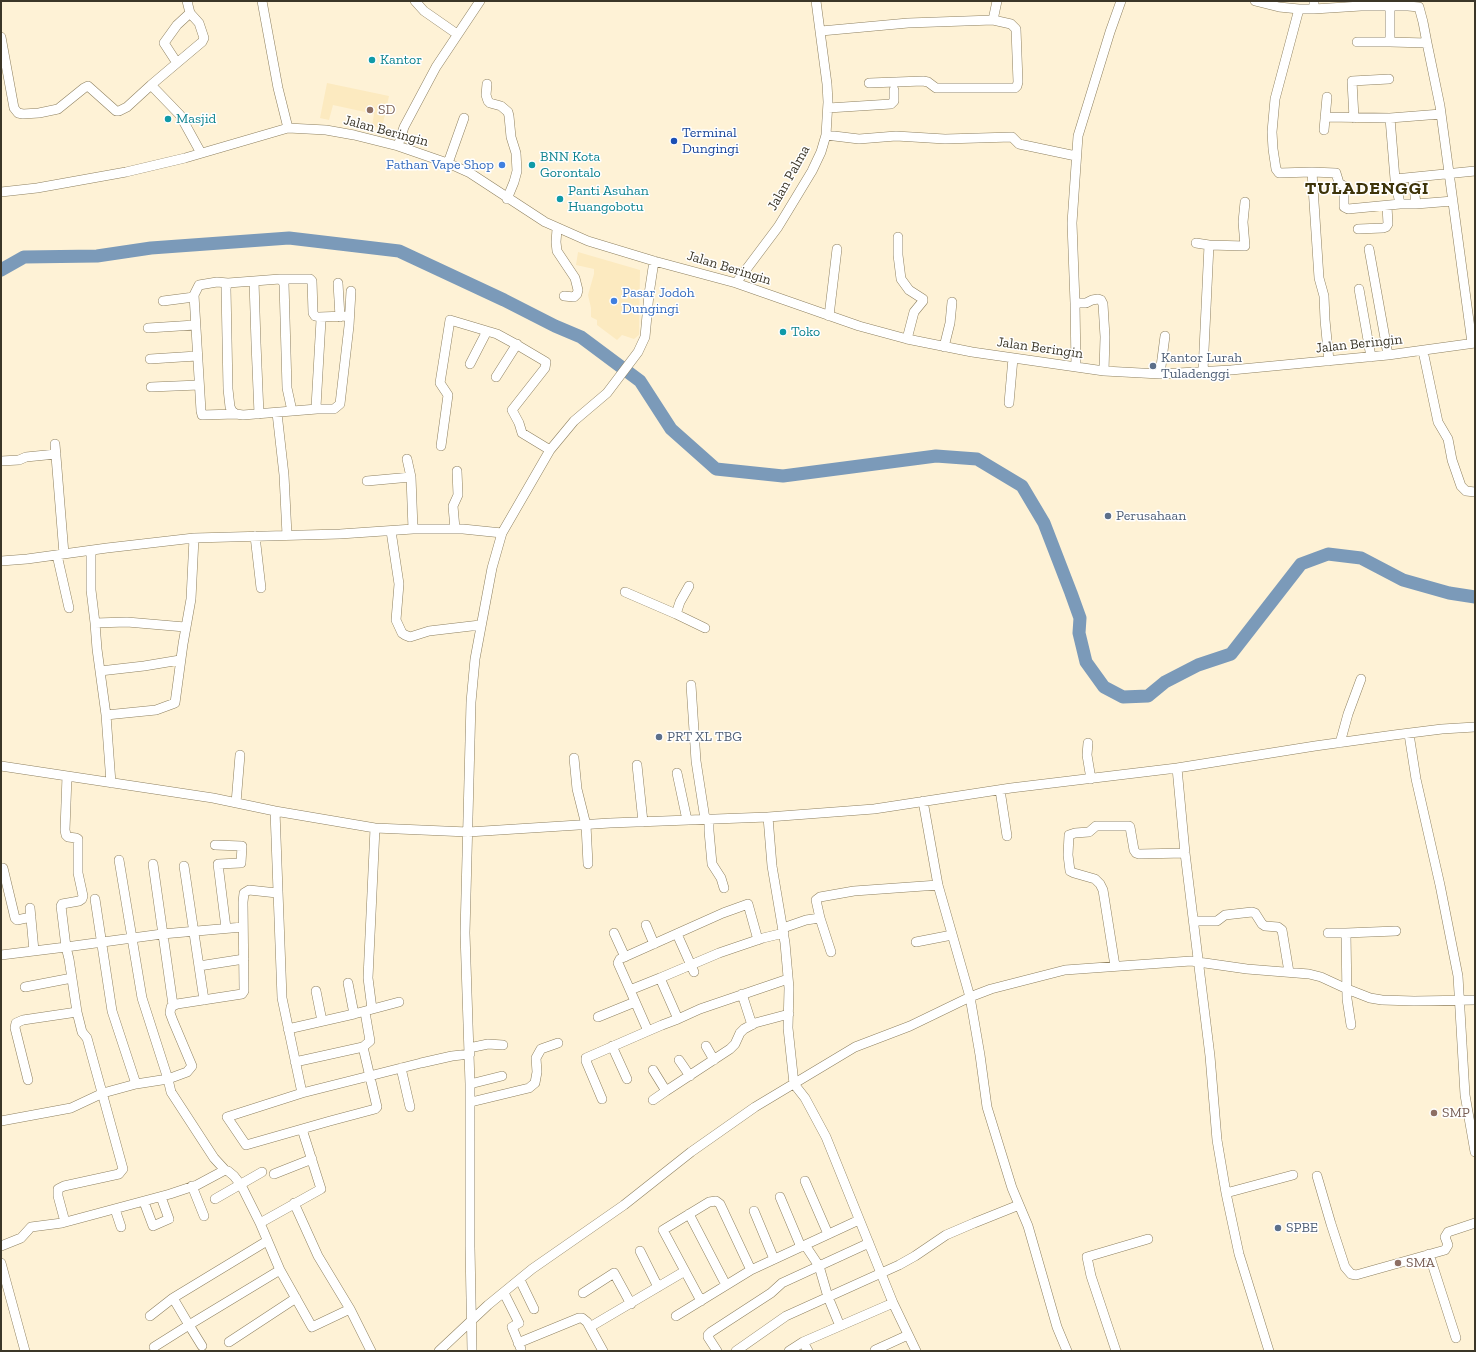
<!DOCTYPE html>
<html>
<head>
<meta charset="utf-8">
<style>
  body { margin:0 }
  #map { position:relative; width:1476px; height:1352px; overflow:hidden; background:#fef2d6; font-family:"Zilla Slab",serif }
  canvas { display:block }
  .frame { position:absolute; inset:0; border:2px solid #3b3628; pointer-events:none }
</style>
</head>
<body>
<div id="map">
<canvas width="1476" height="1352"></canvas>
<div class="frame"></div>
</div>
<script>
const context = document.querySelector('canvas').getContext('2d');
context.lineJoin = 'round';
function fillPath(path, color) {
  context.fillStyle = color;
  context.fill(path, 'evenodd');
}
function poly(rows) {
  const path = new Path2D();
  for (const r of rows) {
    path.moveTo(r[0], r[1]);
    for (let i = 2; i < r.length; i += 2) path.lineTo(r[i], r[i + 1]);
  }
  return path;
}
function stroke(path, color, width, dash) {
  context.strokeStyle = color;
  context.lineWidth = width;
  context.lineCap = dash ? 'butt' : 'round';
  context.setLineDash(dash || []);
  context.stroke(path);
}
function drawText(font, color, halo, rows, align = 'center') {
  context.font = font + ' "Zilla Slab",serif';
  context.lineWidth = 3;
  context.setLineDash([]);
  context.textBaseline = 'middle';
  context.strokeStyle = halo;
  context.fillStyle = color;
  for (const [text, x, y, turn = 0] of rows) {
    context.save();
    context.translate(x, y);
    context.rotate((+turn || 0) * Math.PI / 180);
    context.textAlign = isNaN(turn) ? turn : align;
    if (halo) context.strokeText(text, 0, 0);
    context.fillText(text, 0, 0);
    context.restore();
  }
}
fillPath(poly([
  [327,83,389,96,382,128,372,126,374,114,333,105,329,120,320,118],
  [578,252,640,270,639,335,634,339,622,335,617,340,597,325,597,320,591,317,591,308,588,295,594,274,594,269,576,265]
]), '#fceac0');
stroke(poly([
  [1,270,24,257,97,256,151,248,289,238,399,251,504,300,555,326,581,337,640,381,671,429,716,469,783,476,936,456,977,459,1022,486,1044,523,1071,593,1080,618,1079,633,1086,662,1104,687,1123,697,1148,696,1165,682,1198,665,1231,654,1301,564,1328,554,1361,558,1403,580,1449,593,1475,597]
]), '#7b9ab9', 13);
const minor = poly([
  [187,1,190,13,177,25,164,43,177,63,151,85,180,115,201,153],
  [262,1,278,88,288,128],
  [415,1,424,11,457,34],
  [1255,1,1279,7,1299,9,1314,9,1314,1],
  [1299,9,1275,99,1272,132,1273,149,1276,169,1279,173,1312,172,1319,278,1324,296,1325,320,1329,361],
  [1314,9,1361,6,1408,6,1419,7,1423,22,1427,43,1440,106,1472,343],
  [821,31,908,23,993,20,997,1],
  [1,37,14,108,18,113,23,114,39,113,58,109,84,88,88,86,116,111,119,111,127,107,151,85],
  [1357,42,1390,42,1427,43],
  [1390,42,1390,6],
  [177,63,202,42,204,38,199,23,190,13],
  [869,83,923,81,928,82,936,88,1015,88,1017,86,1018,82,1016,29,1011,24,993,20],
  [487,84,486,95,488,101,490,103,501,106,508,112,509,116,511,137,516,153,517,171,514,182,507,199],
  [828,108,891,104,894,101,894,90],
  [1325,117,1390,118,1441,114],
  [1354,118,1352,81,1389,79],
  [1390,118,1395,179],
  [1324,130,1327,97],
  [826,135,859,139,896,136,945,139,1012,137,1019,144,1076,156],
  [398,146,404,127,436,67,480,1],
  [448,163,464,118],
  [1312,172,1336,173,1339,183,1344,186,1344,207,1348,209,1400,204,1395,179,1475,171],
  [1,192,37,188,126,172,185,158,288,128,326,130,354,135,398,146,450,164,470,173,545,222,588,241,654,261,736,283,859,326,907,339,972,352,1104,371,1160,374,1231,370,1388,355,1475,343],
  [1400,204,1416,204,1413,178],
  [1416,204,1453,201],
  [557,229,556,242,557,251,575,278,578,290,577,294,574,297,564,296],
  [1358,229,1383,228,1386,227,1388,224,1387,206],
  [898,237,898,255,901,279,909,290,923,299,923,301,914,312,907,339],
  [1196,243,1209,245],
  [1369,249,1388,355],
  [280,279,310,279,312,281,313,313,315,316,319,317,321,320,316,407,318,409,334,409,340,404,349,326,351,291],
  [254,281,256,343,259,414],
  [228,283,217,282,199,285,194,295,201,411,202,415,236,414],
  [338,283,340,317],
  [736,283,778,227,789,209,812,171,821,152,826,135,828,102,827,84,816,1],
  [1359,289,1371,357],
  [163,301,194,297],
  [1075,303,1076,367],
  [829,316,837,249],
  [319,317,346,316],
  [148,328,195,325],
  [944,347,950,323,952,302],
  [1423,351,1438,422,1448,439,1452,460,1461,486,1466,491,1475,492],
  [150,359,197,356],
  [470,364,487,331],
  [1104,371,1105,337,1103,304,1101,300,1098,299,1092,300,1086,303,1075,303,1072,223,1078,136,1110,32,1121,1],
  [1203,371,1209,245,1245,246,1243,222,1245,202],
  [1160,374,1165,336],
  [496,377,517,344],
  [151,387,199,385],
  [1009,403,1013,358],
  [292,411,287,388,284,283,280,279,228,283,226,288,228,389,230,407,232,411,236,414,243,415,317,409],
  [277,413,284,475,287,535],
  [55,444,64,554],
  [441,446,448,395,440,383,450,320,497,334,519,346,546,362,545,368,512,410,519,423,522,433,550,450],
  [407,459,411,477,413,529],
  [1,461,19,460,26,457,56,454],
  [367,481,411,477],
  [455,529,453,506,458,495,457,471],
  [391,531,399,584,396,620,402,633,405,635,410,637,429,631,480,625],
  [255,536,261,588],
  [91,551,91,590,95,623,127,622,185,627],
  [57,555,69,608],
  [1,561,27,559,107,548,194,538,340,534,413,529,463,529,502,533],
  [625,592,676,614,680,602,689,586],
  [676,614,705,628],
  [95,623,97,649,106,715,111,783],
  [100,671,144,666,180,660],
  [691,685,696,761,705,819],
  [106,715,156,710,175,703,183,644,191,599,194,538],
  [1409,734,1416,779,1440,885,1458,976,1465,1095,1475,1152],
  [1088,743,1087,755,1091,779],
  [1340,743,1348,714,1361,679],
  [574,758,577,789,586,825,588,864],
  [637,765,643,822],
  [1,766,213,798,275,811,375,828,468,832,610,823,768,817,874,809,1011,788,1177,768,1315,746,1394,735,1442,729,1475,727],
  [1177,768,1185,853,1210,1056,1217,1140,1226,1193,1239,1254,1269,1351],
  [677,773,687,820],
  [67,776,65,830,66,835,68,837,76,838,78,839,78,873,83,896,82,899,79,901,62,904,61,906,66,947,162,934,243,927],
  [1000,790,1007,836],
  [923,801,938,885,970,997,980,1055,987,1107,1012,1188,1028,1226,1057,1327,1067,1351],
  [236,803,240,755],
  [275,811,282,998,302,1093,421,1063,452,1056,470,1054],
  [768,817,772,866,785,943,789,988,788,1028,794,1084,805,1098,826,1137,893,1303,916,1351],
  [709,819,709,831,712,864,721,878,724,888],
  [215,845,242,846,241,863,218,864,226,928],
  [119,860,142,998,168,1079,187,1072,192,1066,173,1021,170,1013,171,1007,177,1004,242,994,244,991,243,902,244,893,249,890,277,893],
  [153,864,173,1005],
  [184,866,204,1000],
  [3,868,15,918,17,920,31,917],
  [95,899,112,1011,136,1084],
  [30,908,34,951],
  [820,918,816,900,820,897,854,891,938,885],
  [1194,921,1217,921,1225,915,1252,912,1255,913,1262,924,1265,926,1278,927,1282,930,1289,972],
  [646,925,654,944],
  [783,928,806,920,820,918,831,952],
  [614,933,625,957],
  [1328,933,1346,933],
  [677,934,694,972],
  [916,942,952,935],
  [1,955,66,947,69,959,77,1012,23,1020,16,1023,15,1028,28,1080],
  [199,966,244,959],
  [1115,966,1103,890,1100,884,1095,879,1074,873,1070,871,1068,855,1069,835,1075,833,1089,832,1096,826,1129,826,1130,827,1134,850,1136,853,1139,854,1185,853],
  [660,978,719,953,763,938,784,933],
  [348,983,354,1014],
  [25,987,72,978],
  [630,990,618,963,620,959,723,913,748,904,758,940],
  [316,991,322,1021],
  [742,994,752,1025],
  [372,1009,368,978,375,828],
  [598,1017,635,1002],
  [678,1019,660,978,630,990,648,1031,662,1025,678,1019,700,1009,788,979],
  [1351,1025,1347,999,1346,933,1396,931],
  [288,1029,354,1014,399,1002],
  [612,1046,627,1079],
  [706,1046,714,1060],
  [469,1048,488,1044,503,1045],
  [679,1060,690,1076],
  [295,1062,363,1047,370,1041,365,1012],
  [401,1068,410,1107],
  [653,1070,666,1091,730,1049,735,1044,740,1033,744,1029,755,1023,789,1014],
  [470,1084,502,1076],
  [302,1093,227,1117,246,1145,330,1121,375,1109,377,1107,363,1047],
  [602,1099,586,1061,586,1058,648,1031],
  [653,1100,666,1091],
  [471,1102,529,1088,535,1083,537,1072,536,1058,541,1049,558,1043],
  [1,1121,71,1108,103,1093,136,1084,168,1079,171,1092,214,1158,225,1170,228,1171,234,1176,241,1185,260,1223,280,1270,312,1327,350,1309],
  [274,1174,312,1159],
  [1317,1176,1331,1224,1345,1267,1351,1274,1356,1275,1445,1250,1448,1245,1445,1237,1448,1232,1475,1223],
  [805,1181,828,1234],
  [192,1186,204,1216],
  [1226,1193,1293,1175],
  [780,1197,801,1247],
  [215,1199,262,1172],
  [144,1202,153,1226,169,1219,161,1197],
  [294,1203,318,1256,350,1309,371,1351],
  [115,1209,121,1227],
  [754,1211,774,1259],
  [689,1214,726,1285],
  [65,1222,58,1196,58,1189,64,1186,119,1174,123,1169,87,1038,82,1032,77,1012],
  [260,1223,321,1189,302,1129],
  [805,1245,819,1266,828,1297,840,1326],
  [1,1246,21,1238,31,1227,62,1223,170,1194,197,1185,225,1170],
  [640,1251,658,1287],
  [1429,1254,1456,1338],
  [1,1263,25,1351],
  [520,1280,534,1309],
  [504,1293,519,1323,512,1327,521,1349],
  [583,1293,614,1273,631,1304],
  [173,1298,189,1325,280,1270],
  [701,1301,663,1230,709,1202,716,1201,720,1204,751,1270],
  [150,1316,173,1298,267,1241],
  [676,1316,751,1270,859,1220],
  [590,1327,685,1271],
  [229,1342,296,1298],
  [803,1342,893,1303],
  [518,1343,579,1318,582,1318,587,1322,603,1351],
  [154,1347,189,1325,202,1346],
  [875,1350,908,1335],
  [439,1351,488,1305,532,1269,624,1205,691,1152,755,1107,855,1047,910,1026,970,997,991,989,1065,970,1191,961,1247,969,1309,974,1321,977,1347,989,1370,998,1382,1000,1414,1001,1475,1000],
  [472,1351,470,1247,470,1084,465,933,471,702,475,659,492,568,502,533,550,450,574,421,607,393,638,352,645,337,649,294,654,261],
  [717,1351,708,1337,708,1335,711,1332,771,1293,782,1283,869,1243],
  [736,1351,786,1316,899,1265,915,1256,946,1235,974,1223,1019,1205],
  [789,1351,803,1342,808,1351],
  [1116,1351,1091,1276,1087,1257,1148,1239]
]);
stroke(minor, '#8e8060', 10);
stroke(minor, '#fff', 9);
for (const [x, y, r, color] of [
  [372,60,4,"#0f9aa8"],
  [370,110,4,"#8d6e63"],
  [168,119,4,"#0f9aa8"],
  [674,141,4,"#1a4fb4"],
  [502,165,4,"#3f7fe0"],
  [532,165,4,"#0f9aa8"],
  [560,199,4,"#0f9aa8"],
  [614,301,4,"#3f7fe0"],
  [783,332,4,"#0f9aa8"],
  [1153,366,4,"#5c6f8a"],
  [1108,516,4,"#5c6f8a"],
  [659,737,4,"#5c6f8a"],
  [1434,1113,4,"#8d6e63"],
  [1278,1228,4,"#5c6f8a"],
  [1398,1263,4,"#8d6e63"]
]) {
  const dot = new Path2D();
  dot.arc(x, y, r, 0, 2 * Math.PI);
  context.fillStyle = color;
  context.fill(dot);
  stroke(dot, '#fff', 1.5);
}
drawText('14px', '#0d838f', '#fff', [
  ["Kantor",380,60],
  ["Masjid",176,119],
  ["BNN Kota",540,157],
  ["Gorontalo",540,173],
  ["Panti Asuhan",568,191],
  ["Huangobotu",568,207],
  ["Toko",791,332]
], 'left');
drawText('14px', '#785e54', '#fff', [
  ["SD",378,110],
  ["SMP",1442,1113],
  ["SMA",1406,1263]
], 'left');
drawText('14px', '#3b3628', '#fff', [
  ["Jalan Beringin",386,131,15],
  ["Jalan Palma",789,178,-61],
  ["Jalan Beringin",729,268,17],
  ["Jalan Beringin",1359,344,-6],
  ["Jalan Beringin",1040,348,8]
]);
drawText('14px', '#164399', '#fff', [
  ["Terminal",682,133],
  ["Dungingi",682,149]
], 'left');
drawText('14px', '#366cbe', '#fff', [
  ["Fathan Vape Shop",494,165],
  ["Pasar Jodoh",622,293,"left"],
  ["Dungingi",622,309,"left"]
], 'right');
drawText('14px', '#4e5e75', '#fff', [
  ["Kantor Lurah",1161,358],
  ["Tuladenggi",1161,374],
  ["Perusahaan",1116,516],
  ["PRT XL TBG",667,737],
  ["SPBE",1286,1228]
], 'left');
context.letterSpacing = '1px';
drawText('bold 18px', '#3e3409', '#fff', [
  ["TULADENGGI",1367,189]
]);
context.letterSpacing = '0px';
</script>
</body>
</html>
